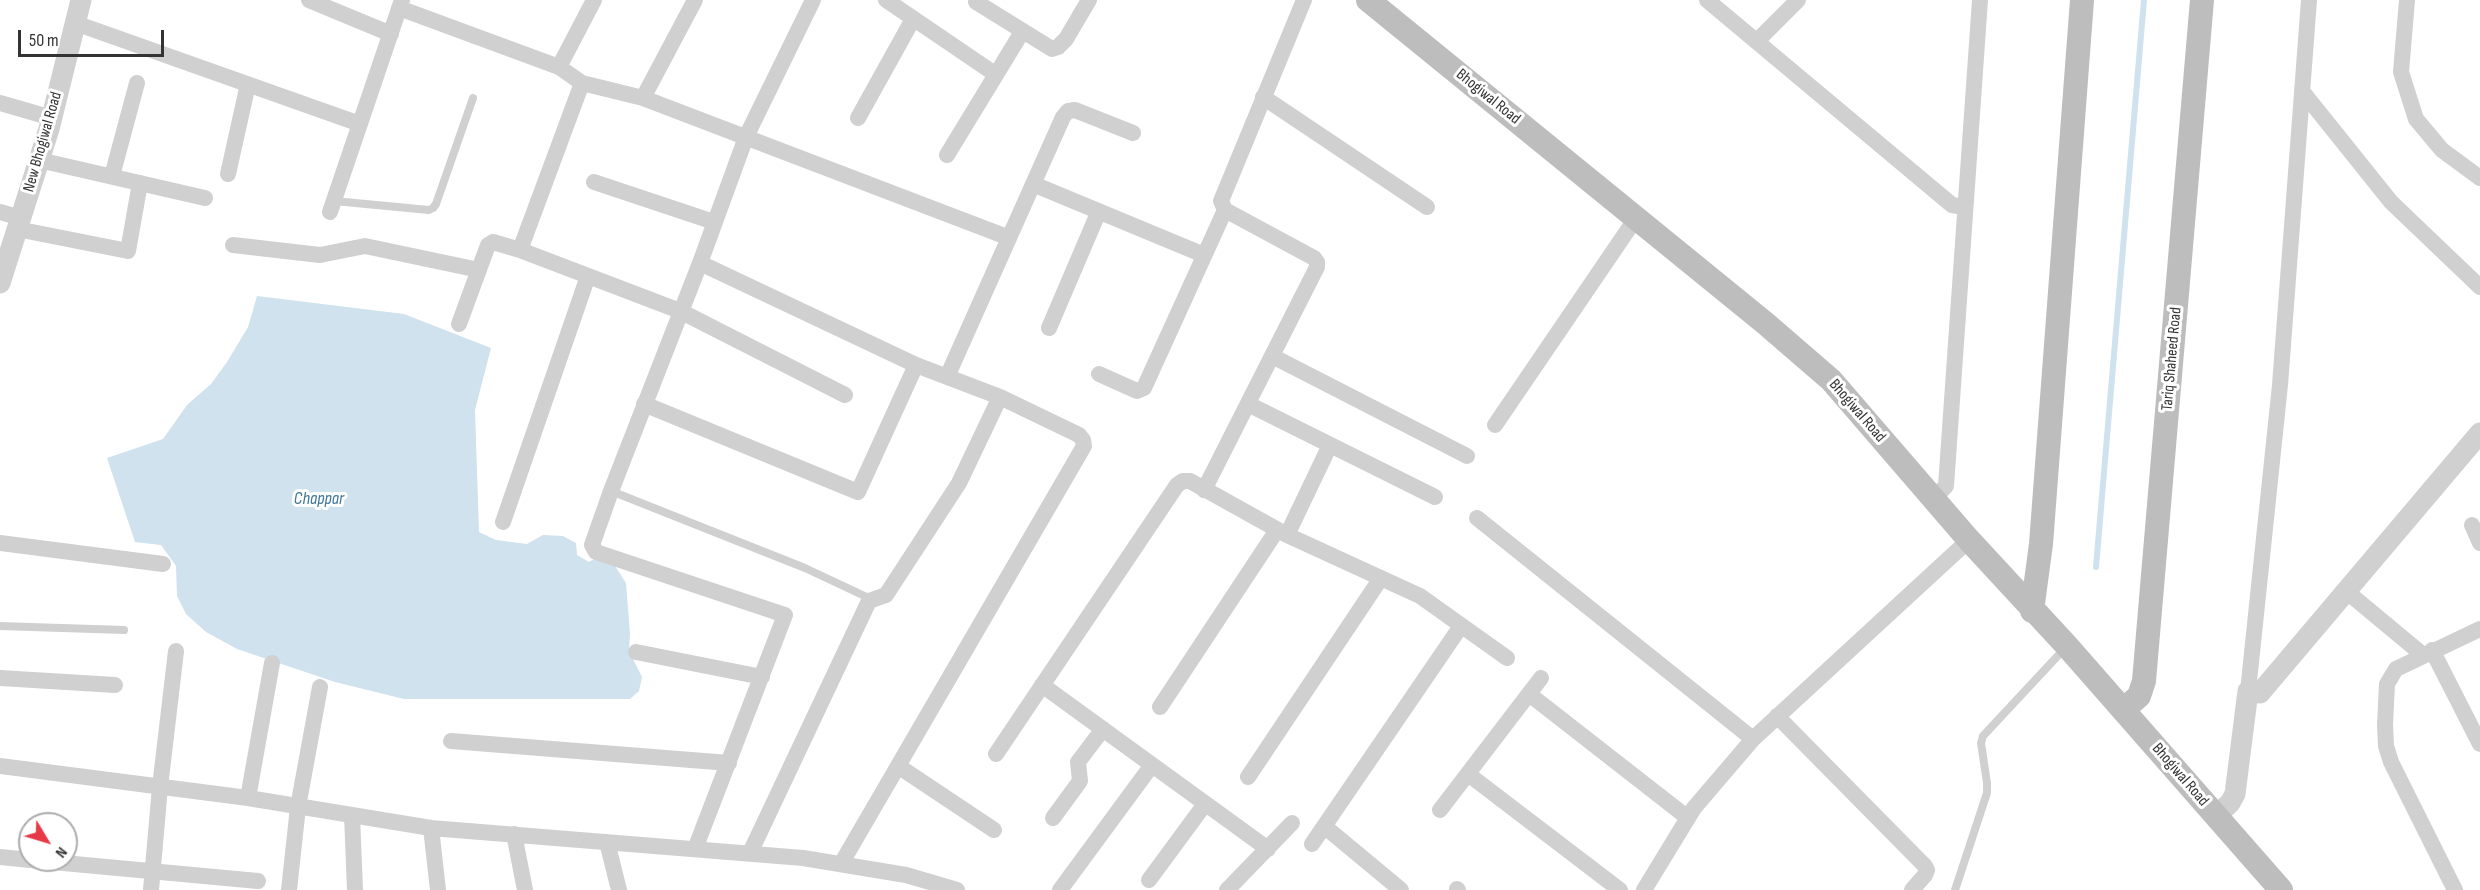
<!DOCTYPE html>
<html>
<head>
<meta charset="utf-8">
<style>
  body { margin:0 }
  #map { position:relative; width:2480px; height:890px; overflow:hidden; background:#fff; font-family:"Sofia Sans Condensed",sans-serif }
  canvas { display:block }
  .north { position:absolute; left:18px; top:812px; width:60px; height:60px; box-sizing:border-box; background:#fff; border:2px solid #adadad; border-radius:50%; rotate:128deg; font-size:16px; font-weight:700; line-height:24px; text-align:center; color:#333 }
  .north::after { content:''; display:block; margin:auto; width:21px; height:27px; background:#e63946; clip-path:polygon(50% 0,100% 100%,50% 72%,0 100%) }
  .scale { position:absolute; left:18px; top:30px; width:146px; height:27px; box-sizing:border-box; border:3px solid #333; border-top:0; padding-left:8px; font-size:18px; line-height:21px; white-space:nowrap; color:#333; -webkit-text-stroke:4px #fff; paint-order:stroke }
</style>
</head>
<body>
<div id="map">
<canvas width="2480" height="890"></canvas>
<div class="north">N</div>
<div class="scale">50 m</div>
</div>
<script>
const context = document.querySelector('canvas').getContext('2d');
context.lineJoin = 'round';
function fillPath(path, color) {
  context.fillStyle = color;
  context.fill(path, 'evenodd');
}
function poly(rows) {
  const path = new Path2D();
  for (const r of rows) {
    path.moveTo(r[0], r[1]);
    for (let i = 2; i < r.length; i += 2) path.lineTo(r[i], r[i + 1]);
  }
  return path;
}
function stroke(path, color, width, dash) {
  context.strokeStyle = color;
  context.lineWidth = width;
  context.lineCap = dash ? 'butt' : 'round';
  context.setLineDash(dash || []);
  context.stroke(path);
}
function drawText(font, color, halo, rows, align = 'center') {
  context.font = font + ' "Sofia Sans Condensed",sans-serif';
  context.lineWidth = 6;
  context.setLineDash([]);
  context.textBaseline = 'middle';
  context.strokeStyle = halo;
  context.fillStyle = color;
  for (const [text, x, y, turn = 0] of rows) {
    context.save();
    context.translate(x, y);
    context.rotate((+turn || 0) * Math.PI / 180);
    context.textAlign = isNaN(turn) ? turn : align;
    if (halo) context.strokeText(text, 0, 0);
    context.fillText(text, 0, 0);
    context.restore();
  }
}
fillPath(poly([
  [257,296,404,314,491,348,475,410,479,532,496,540,527,544,543,535,563,536,576,543,577,555,589,562,594,559,615,566,626,583,630,634,629,651,642,677,639,691,630,699,404,699,335,682,237,649,206,632,186,614,177,596,176,566,161,545,135,542,107,458,163,439,187,405,211,384,227,362,248,327]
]), '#cfe2ee');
stroke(poly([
  [2096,567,2144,0]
]), '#cfe2ee', 6);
stroke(poly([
  [334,201,429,210,433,208,436,204,473,98],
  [611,491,805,568,871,599],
  [0,626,124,630],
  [1955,890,1987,793,1987,783,1981,743,1983,736,2066,647]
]), '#d0d0d0', 8);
stroke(poly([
  [309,0,391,34],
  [886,0,995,74],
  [1707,0,1952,205,1964,207],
  [2407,0,2401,72,2416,119,2442,150,2480,178],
  [976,2,1052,49,1058,47,1066,39,1089,0],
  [399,8,559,67,582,83,643,98,1007,237],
  [75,23,360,124],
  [1757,41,1798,0],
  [559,67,594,0],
  [582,83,520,250,680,311,845,395],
  [2302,91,2391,202,2480,287],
  [1263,97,1427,207],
  [643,98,695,0],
  [0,103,52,118],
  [858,118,913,19],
  [947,155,1022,32],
  [39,160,205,198],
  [228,174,248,84],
  [112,176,137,83],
  [594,182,714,222],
  [1033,184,1204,255],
  [0,212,21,218],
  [330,212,402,0],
  [17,229,128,251,140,183],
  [233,245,320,255,365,246,479,270],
  [700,263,916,365,1000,397,1079,435,1083,440,1084,446,841,864],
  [459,324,488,245,493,242,520,250],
  [1049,328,1099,211],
  [1272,356,1467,456],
  [1099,374,1137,391,1144,388,1225,210],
  [947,377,1063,117,1068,111,1075,110,1133,133],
  [644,404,858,492,916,365],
  [1248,404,1435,497],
  [1495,425,1636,218],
  [1204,490,1317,267,1317,262,1314,258,1225,210,1221,201,1304,0],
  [1934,498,1946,486,1980,0],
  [1477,518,1753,739],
  [503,522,588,276],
  [2472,525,2480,543],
  [1287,535,1420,596,1507,658],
  [0,543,163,564],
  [2346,591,2423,655],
  [2432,650,2480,744],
  [636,652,762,677],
  [0,678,115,685],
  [1042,685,1268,849],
  [2248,691,2280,385,2309,0],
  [1529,694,1688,818],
  [1160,707,1277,530],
  [1777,716,1925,866,1927,870,1925,875,1912,890],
  [451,741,729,763],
  [996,754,1177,485,1183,481,1190,481,1287,535,1330,445],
  [0,766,248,798,431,828,803,858,906,875,957,890],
  [898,766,994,830],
  [1468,774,1620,890],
  [1248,777,1381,578],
  [248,798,272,663],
  [1440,810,1541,678],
  [352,815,355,890],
  [1053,818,1080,781,1078,762,1103,729],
  [1324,826,1401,890],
  [431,828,438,890],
  [514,834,525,890],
  [607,842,619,890],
  [1312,844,1461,626],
  [695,849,785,615,596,552,592,545,611,491,700,263,746,137,813,0],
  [750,853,869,601,886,595,959,483,1000,397],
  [0,857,30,860],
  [31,860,258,881],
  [1149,880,1205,804],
  [1457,889,1458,890],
  [151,890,160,787,176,651],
  [289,890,298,807,320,687],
  [1060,890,1152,765],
  [1227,890,1292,823],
  [1644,890,1694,808,1753,739,1969,540],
  [2455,890,2391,762,2386,746,2385,725,2387,684,2396,669,2480,629]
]), '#d0d0d0', 16);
stroke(poly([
  [0,283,49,129,81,0],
  [2216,816,2230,803,2235,794,2248,691,2260,693,2480,433]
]), '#d0d0d0', 21);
stroke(poly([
  [1368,0,1765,323,1831,380,1969,540,2067,646,2281,890],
  [2032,611,2041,544,2082,0],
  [2123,710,2139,696,2144,681,2202,0]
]), '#bdbdbd', 24);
drawText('16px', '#333', '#fff', [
  ["Bhogiwal Road",1488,97,39],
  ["New Bhogiwal Road",43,142,-74],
  ["Tariq Shaheed Road",2172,359,-85],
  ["Bhogiwal Road",1857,411,49],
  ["Bhogiwal Road",2180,775,49]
]);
drawText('italic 18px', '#3f7597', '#fff', [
  ["Chappar",319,499]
]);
</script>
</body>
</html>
